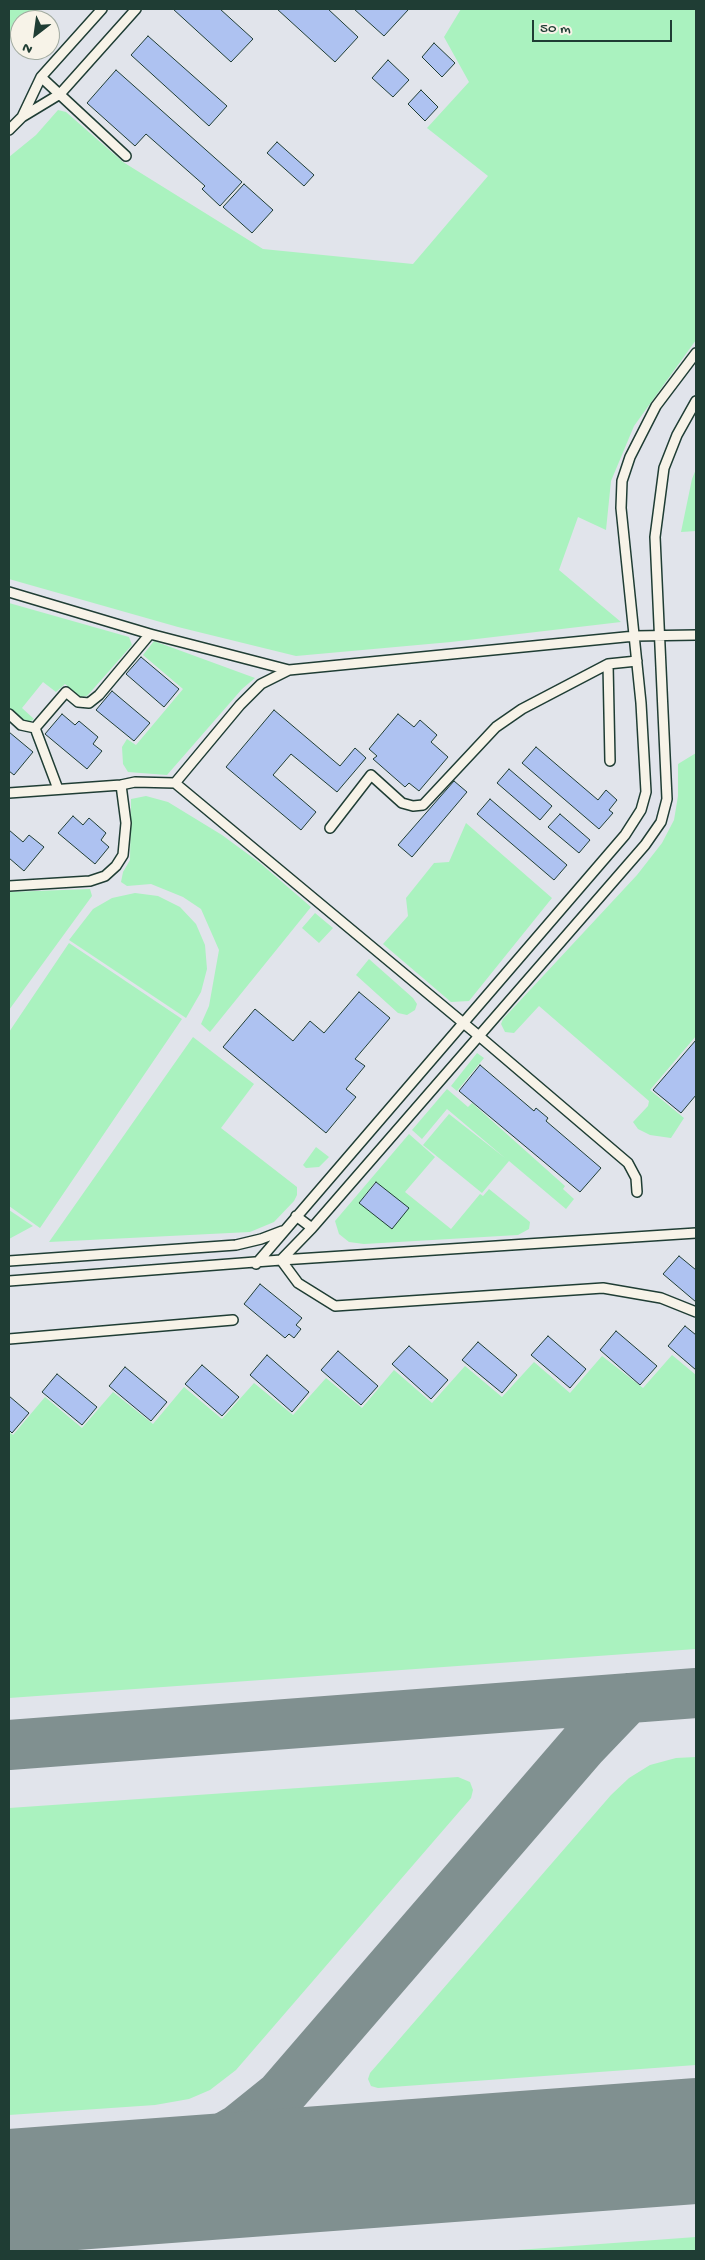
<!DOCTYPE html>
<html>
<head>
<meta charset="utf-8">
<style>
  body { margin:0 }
  #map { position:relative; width:705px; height:2260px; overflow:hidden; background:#e1e4eb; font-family:"Gochi Hand",sans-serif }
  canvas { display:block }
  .frame { position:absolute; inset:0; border:10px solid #1f3d34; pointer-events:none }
  .north { position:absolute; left:10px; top:10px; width:50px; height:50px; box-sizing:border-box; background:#f7f3e8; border:1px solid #a1aaa0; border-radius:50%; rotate:210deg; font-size:14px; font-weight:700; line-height:20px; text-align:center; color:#1f3d34 }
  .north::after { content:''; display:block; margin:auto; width:18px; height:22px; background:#1f3d34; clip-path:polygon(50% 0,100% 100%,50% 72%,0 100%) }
  .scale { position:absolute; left:532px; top:20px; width:140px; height:22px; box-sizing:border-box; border:2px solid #1f3d34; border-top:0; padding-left:6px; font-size:15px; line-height:18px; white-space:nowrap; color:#1f3d34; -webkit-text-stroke:4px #f7f3e8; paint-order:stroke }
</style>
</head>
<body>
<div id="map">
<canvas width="705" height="2260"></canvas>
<div class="frame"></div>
<div class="north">N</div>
<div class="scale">50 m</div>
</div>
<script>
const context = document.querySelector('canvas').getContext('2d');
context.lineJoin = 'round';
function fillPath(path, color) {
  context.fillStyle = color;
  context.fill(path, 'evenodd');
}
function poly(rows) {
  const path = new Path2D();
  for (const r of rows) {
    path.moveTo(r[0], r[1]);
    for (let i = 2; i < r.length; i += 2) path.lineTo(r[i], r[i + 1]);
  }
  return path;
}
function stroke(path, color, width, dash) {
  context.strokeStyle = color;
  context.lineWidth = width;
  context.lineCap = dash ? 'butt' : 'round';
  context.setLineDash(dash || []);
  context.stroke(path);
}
fillPath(poly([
  [9,9,40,9,29,20,20,20,20,29,9,41],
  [461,9,696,9,696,340,634,426,611,481,606,530,578,517,559,570,621,622,451,642,296,656,178,627,9,579,9,157,36,135,58,110,66,112,123,162,263,249,413,264,488,176,427,128,469,82,444,37],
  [696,469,696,531,681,532,692,479],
  [9,603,129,637,132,645,87,696,80,697,65,684,56,692,43,682,22,708,34,719,28,723,9,708],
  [154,641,255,678,242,689,167,775,128,772,123,764,122,747,127,739,136,745,183,689,143,655],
  [696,753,696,1036,650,1090,684,1118,671,1138,650,1135,638,1129,633,1122,648,1106,649,1101,539,1006,514,1033,505,1032,501,1024,503,1019,637,875,662,843,674,820,678,796,678,764],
  [146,796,168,802,222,835,260,863,311,907,210,1032,201,1024,209,1006,219,950,201,909,183,897,151,884,127,886,121,882,123,872,130,860,131,799],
  [466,823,552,898,469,1001,451,1002,383,944,408,916,406,898,434,863,449,862],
  [90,889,92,896,9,1010,9,892],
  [135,893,158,896,180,907,196,924,205,945,207,969,201,992,186,1018,69,940,93,909,112,898],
  [315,913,333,928,319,943,302,928],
  [69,943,182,1019,40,1228,9,1206,9,1032],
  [369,959,413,998,417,1004,415,1010,407,1015,398,1013,356,975],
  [193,1037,254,1084,221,1128,297,1187,297,1195,294,1201,274,1222,250,1232,49,1242],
  [477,1053,484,1058,457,1091,451,1086],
  [447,1089,468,1107,472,1103,565,1186,563,1189,574,1199,566,1209,509,1161,482,1193,423,1145,449,1114,505,1158,447,1109,422,1139,412,1130],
  [409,1134,435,1157,405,1192,451,1229,480,1194,483,1196,489,1189,530,1222,529,1229,518,1235,364,1244,349,1242,339,1234,335,1221],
  [375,1182,408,1208,359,1203],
  [316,1147,329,1157,319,1167,306,1168,303,1165],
  [9,1210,33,1226,9,1239],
  [672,1355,696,1375,696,1649,9,1698,9,1432,13,1435,45,1397,82,1428,113,1392,153,1424,184,1387,222,1419,254,1383,293,1415,326,1378,362,1408,394,1370,432,1403,465,1366,502,1397,534,1362,570,1393,602,1356,643,1388],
  [696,1757,696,2065,378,2088,371,2086,368,2079,370,2073,611,1795,629,1778,650,1765,676,1758],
  [458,1777,470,1782,473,1790,471,1798,236,2070,210,2090,189,2099,155,2105,9,2115,9,1808],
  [696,2237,696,2251,504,2251]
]), '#aaf2bf');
stroke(poly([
  [9,1745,696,1693],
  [340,2168,313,2164,294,2154,286,2144,278,2129,277,2115,280,2096,583,1745,628,1698],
  [73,2187,133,2176,161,2169,188,2158,239,2129,280,2096]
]), '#809090', 50);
stroke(poly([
  [9,2192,696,2141]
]), '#809090', 126);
const building = poly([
  [173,9,220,9,253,39,231,62,173,9],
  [277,9,328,9,358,37,335,62,277,9],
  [354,9,406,9,408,10,384,36,354,9],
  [148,36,227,106,209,126,131,55,148,36],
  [434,43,455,63,442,77,422,57,434,43],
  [388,60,409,80,393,97,372,78,388,60],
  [116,70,242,182,220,206,202,189,205,186,146,134,135,146,87,103,116,70],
  [421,90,438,107,425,121,408,104,421,90],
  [277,142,314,175,304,186,267,153,277,142],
  [244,184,273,210,252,233,223,207,244,184],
  [141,657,179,689,164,707,126,674,141,657],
  [112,691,150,723,134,741,96,710,112,691],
  [274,710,340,766,355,748,366,758,337,792,291,754,273,775,316,812,301,830,226,767,274,710],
  [62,714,75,725,79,721,98,737,93,744,102,751,87,769,45,734,62,714],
  [398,714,414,727,420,720,437,735,431,742,448,757,419,791,409,783,405,787,373,759,377,756,369,749,398,714],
  [9,732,33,752,14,775,9,771,9,732],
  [536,747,598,800,606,790,617,800,609,810,613,813,599,829,522,763,536,747],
  [509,769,552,806,540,820,497,783,509,769],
  [454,781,467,792,412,857,398,845,454,781],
  [490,799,567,865,554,880,477,814,490,799],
  [560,814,590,840,579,853,548,827,560,814],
  [73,816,83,825,89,818,106,833,101,840,109,847,95,864,58,833,73,816],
  [9,830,23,842,29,835,44,847,24,871,9,858,9,830],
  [359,992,390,1018,355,1059,365,1066,346,1089,356,1097,326,1133,223,1047,255,1009,293,1041,310,1021,324,1033,359,992],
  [696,1040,696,1095,681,1113,653,1090,696,1040],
  [480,1065,534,1111,536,1108,548,1118,546,1121,601,1168,580,1192,459,1091,480,1065],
  [376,1182,409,1208,392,1229,359,1203,376,1182],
  [679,1256,696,1270,696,1302,663,1274,679,1256],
  [260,1284,302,1318,296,1325,301,1329,294,1338,289,1334,285,1338,244,1304,260,1284],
  [685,1326,696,1335,696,1370,668,1346,685,1326],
  [616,1331,657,1366,640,1385,600,1350,616,1331],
  [548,1336,586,1369,570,1388,531,1355,548,1336],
  [478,1342,517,1375,502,1393,462,1360,478,1342],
  [409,1346,448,1380,431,1399,392,1364,409,1346],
  [338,1351,378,1386,361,1405,321,1370,338,1351],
  [267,1355,309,1392,292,1412,250,1375,267,1355],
  [202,1365,239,1397,222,1416,185,1384,202,1365],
  [125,1367,167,1402,151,1421,109,1386,125,1367],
  [57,1374,97,1407,82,1425,42,1392,57,1374],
  [9,1396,29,1413,12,1433,9,1430,9,1396]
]);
fillPath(building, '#aec2f1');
stroke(building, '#1f3d34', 1);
const lane = poly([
  [41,77,126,156],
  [22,117,60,94,136,9],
  [9,130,22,117,41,77,102,9],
  [696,401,677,435,664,468,655,537,667,799,661,822,645,845,312,1228,281,1260,298,1283,335,1306,603,1288,661,1298,696,1312],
  [9,592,150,634,289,670],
  [608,664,610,761],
  [9,714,21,725,35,728,66,692,78,702,89,703,99,695,150,634],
  [35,728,58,789],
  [175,783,240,705,261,684,289,670,635,636,696,635],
  [9,793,121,785,135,782,175,783,479,1036,628,1163,636,1178,637,1192],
  [330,828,371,775,402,803,413,806,423,805,496,727,522,709,608,664,637,661],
  [9,886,90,881,105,876,116,866,123,855,126,823,121,785],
  [296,1216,312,1228],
  [9,1261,236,1245,261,1239,282,1231],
  [256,1264,625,835,641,810,646,792,641,703,621,508,622,481,630,457,656,406,696,353],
  [9,1281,281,1260,696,1233],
  [9,1339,233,1320]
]);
stroke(lane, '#1f3d34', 12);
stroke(lane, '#f7f3e8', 9);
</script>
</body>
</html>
